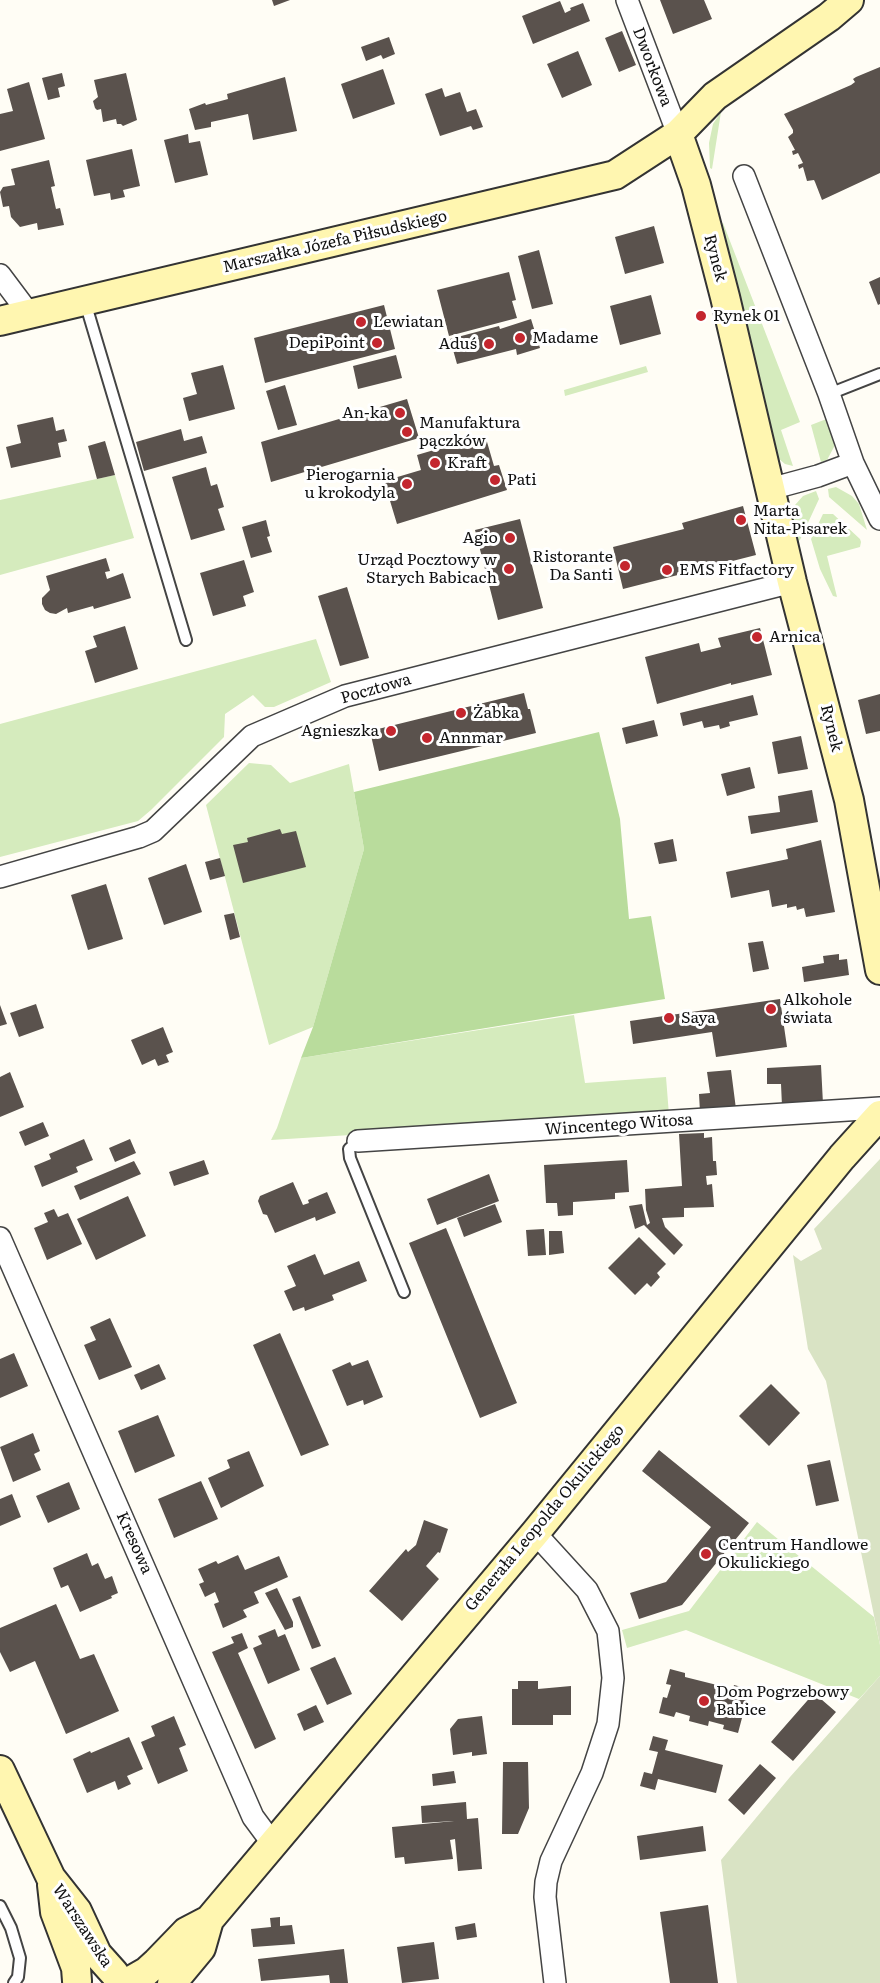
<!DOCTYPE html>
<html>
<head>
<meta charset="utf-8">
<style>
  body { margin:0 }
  canvas { display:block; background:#fffdf5 }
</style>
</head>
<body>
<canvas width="880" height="1983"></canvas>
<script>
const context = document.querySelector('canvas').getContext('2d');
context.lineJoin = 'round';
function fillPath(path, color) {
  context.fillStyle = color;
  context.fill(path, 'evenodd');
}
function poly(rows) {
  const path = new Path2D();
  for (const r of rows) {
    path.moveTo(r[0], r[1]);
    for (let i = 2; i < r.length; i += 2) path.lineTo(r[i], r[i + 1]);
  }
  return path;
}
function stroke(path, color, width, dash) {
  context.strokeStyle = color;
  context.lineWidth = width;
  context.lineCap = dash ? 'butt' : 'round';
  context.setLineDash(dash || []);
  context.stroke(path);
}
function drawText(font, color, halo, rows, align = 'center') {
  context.font = font + ' Literata,serif';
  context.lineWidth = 6;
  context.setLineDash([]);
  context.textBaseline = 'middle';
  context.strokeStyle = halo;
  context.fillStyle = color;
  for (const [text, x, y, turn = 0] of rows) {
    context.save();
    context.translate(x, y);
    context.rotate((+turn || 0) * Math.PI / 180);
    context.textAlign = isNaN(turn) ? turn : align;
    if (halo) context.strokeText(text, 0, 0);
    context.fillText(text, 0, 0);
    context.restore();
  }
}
fillPath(poly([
  [721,112,712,169,710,168,709,143,713,124],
  [723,223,800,422,781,430,793,466,785,464,778,458,773,448,721,224],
  [646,366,648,372,565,396,564,390],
  [829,418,835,436,834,447,827,460,821,462,811,425],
  [115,475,134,538,0,575,0,500],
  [836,487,852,496,859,504,867,530,829,497,828,489],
  [816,491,819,499,800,540,796,542,791,515,795,505,803,496],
  [823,514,833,514,860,539,861,542,860,547,827,556,837,597,833,596,820,569,811,539],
  [316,639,331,682,274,707,265,707,253,695,225,714,224,737,151,810,138,821,0,857,0,724],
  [249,763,271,765,290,783,349,764,364,849,313,1027,269,1045,206,805],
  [574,1015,585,1083,666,1077,669,1115,271,1140,277,1128,301,1058],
  [757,1522,874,1617,880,1645,880,1676,859,1699,686,1630,627,1648,622,1630,689,1611]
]), '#d5ebbd');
fillPath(poly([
  [599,732,620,819,629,919,651,916,665,999,301,1058,313,1027,364,849,354,792]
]), '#b9dc9c');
fillPath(poly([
  [880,1159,880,1645,826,1381,808,1349,793,1255,801,1261,822,1249,814,1229],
  [880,1676,880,1983,737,1983,721,1860,790,1777]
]), '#d9e3c4');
fillPath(poly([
  [272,0,290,0,274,6],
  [660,0,704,0,712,19,673,34],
  [560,1,565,13,571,10,570,8,583,3,590,21,533,44,522,16],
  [622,31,636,65,619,72,605,38],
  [389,37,395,54,383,59,381,55,366,61,361,47],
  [578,51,592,85,562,98,547,64],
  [880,67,880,173,822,200,815,182,814,180,807,181,803,167,799,169,798,165,803,163,798,153,793,155,792,151,795,150,788,137,793,133,793,130,784,114,851,85,855,82,853,79,856,77],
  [383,69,395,104,353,119,341,84],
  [62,73,65,86,58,88,60,97,48,100,42,78],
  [126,73,137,120,123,126,121,124,117,124,116,119,103,122,101,109,97,110,95,108,93,101,98,97,94,80],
  [285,77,297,131,253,140,248,114,211,122,211,127,195,130,189,109,205,103,206,105,228,99,227,94],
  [29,82,45,139,0,151,0,114,13,111,7,89],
  [442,88,445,97,460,92,467,112,476,109,483,127,473,130,471,126,440,136,425,94],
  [188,134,189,143,200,141,208,175,175,183,164,140],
  [132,149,140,186,123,190,125,197,111,200,110,193,94,196,86,160],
  [49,160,55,186,51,187,56,209,60,208,64,225,38,230,37,223,20,227,11,217,9,206,3,207,0,192,3,187,15,185,11,169],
  [654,226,664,263,625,274,615,237],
  [539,250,553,304,532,309,518,256],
  [509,272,516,300,512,301,517,318,449,336,437,290],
  [880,277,880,304,878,305,869,282],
  [651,295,661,334,620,345,610,306],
  [384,305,395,349,265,383,254,338],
  [531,319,540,348,517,355,516,349,457,364,450,339,499,326,500,329],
  [396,355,402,378,358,389,353,366],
  [223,365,235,409,189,421,183,398,197,394,191,373],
  [285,385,297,425,278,430,266,391],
  [407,399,419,438,271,482,261,442],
  [53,417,56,431,64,429,67,441,58,443,61,457,11,468,6,447,21,443,17,425],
  [181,429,184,441,202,436,207,453,144,471,136,442],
  [485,435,494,466,499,465,507,490,397,524,384,481,421,470,417,455],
  [105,441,115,475,97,479,88,446],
  [206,467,211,486,217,484,224,507,218,509,225,530,191,540,172,477],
  [743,506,756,555,623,589,613,547,684,529,682,523],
  [520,519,543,608,498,620,475,530],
  [266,520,270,536,267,537,272,552,251,558,242,527],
  [106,558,110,571,105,572,107,579,123,573,131,598,94,609,93,606,68,613,67,608,56,614,50,613,45,610,42,604,42,598,50,590,46,576],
  [244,560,254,592,243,596,246,606,213,616,200,573],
  [347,587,369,658,340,666,318,596],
  [125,626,138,669,95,683,85,651,97,647,93,636],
  [760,628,772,675,731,685,731,683,657,704,645,657,699,643,701,652,721,647,718,638],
  [524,693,528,709,530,709,536,733,379,771,370,731],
  [880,694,880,731,866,734,858,700],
  [753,695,758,715,729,722,730,726,720,729,719,725,704,728,702,721,683,726,680,713],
  [654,720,658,736,626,744,622,728],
  [801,736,808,769,778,774,772,742],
  [750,767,755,788,727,796,721,774],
  [812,790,818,822,751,834,748,816,780,812,778,796],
  [280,829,282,834,296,831,306,867,243,883,233,845,248,842,247,838],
  [673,839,677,861,659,864,654,843],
  [821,840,835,912,806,917,804,908,797,910,796,906,787,908,787,904,772,907,769,890,731,898,726,872,788,859,786,849],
  [220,858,225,876,210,880,205,862],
  [186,864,202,912,164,925,148,878],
  [106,884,123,939,88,950,71,895],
  [234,913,240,937,230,940,224,915],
  [763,941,769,969,753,972,748,943],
  [839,954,839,960,847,959,849,975,804,982,802,967,824,963,823,956],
  [780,999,787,1047,716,1057,712,1032,633,1044,630,1021],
  [36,1004,44,1028,19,1037,10,1013],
  [0,1005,7,1024,0,1026],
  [163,1027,173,1052,166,1055,169,1062,158,1066,155,1059,142,1065,131,1040],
  [821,1065,823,1104,782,1106,781,1084,767,1084,767,1068],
  [731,1070,736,1109,700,1112,699,1094,710,1093,707,1072],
  [10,1072,24,1107,0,1117,0,1077],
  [43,1122,49,1136,25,1146,19,1132],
  [704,1133,704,1138,712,1137,713,1161,716,1161,717,1175,706,1176,707,1185,712,1184,714,1207,684,1208,684,1217,662,1218,665,1227,683,1245,674,1255,644,1225,635,1229,629,1206,642,1204,647,1225,650,1223,646,1210,645,1189,682,1186,679,1134],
  [84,1139,93,1160,76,1167,78,1172,42,1187,34,1166,51,1159,49,1154],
  [130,1139,136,1153,115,1162,109,1148],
  [204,1160,209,1174,174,1186,169,1172],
  [627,1160,629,1192,615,1193,615,1199,573,1202,573,1215,558,1216,557,1203,546,1203,544,1165],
  [134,1161,141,1174,80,1200,74,1186],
  [489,1174,499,1201,437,1225,427,1199],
  [293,1182,303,1205,309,1203,308,1200,327,1192,336,1213,316,1221,315,1217,275,1233,267,1215,263,1214,258,1201,260,1196],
  [128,1196,146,1236,96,1260,77,1219],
  [495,1204,502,1222,464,1237,457,1218],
  [54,1209,58,1217,68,1213,82,1244,47,1260,34,1228,48,1222,44,1213],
  [446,1228,517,1403,480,1418,409,1243],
  [544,1229,546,1255,528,1256,526,1230],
  [549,1231,562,1231,564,1253,549,1255],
  [639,1237,666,1264,657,1273,660,1277,651,1287,647,1283,635,1295,608,1268],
  [315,1254,324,1275,359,1261,367,1281,332,1295,334,1300,305,1311,304,1307,293,1311,284,1291,296,1286,287,1266],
  [110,1318,132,1367,99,1380,84,1345,96,1340,90,1327],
  [280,1333,329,1445,301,1456,253,1345],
  [14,1353,28,1386,0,1398,0,1359],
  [368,1360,383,1397,364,1405,363,1400,347,1406,332,1370,350,1362,352,1366],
  [159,1364,166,1379,141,1390,134,1375],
  [771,1384,800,1413,769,1446,739,1416],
  [158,1415,175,1456,135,1473,118,1431],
  [33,1433,40,1451,34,1454,41,1470,13,1482,0,1447],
  [659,1450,749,1523,682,1605,639,1619,630,1593,666,1582,711,1527,642,1471],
  [249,1451,264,1486,221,1508,208,1478,230,1468,227,1460],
  [830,1460,839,1501,816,1506,807,1465],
  [201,1481,218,1519,174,1538,158,1499],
  [69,1482,80,1509,48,1523,36,1496],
  [12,1494,21,1517,0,1526,0,1499],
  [424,1520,448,1529,440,1553,438,1552,426,1566,439,1579,402,1621,369,1591,406,1549,408,1552,416,1545],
  [87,1553,92,1566,98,1563,105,1579,112,1576,118,1593,111,1596,112,1598,80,1612,68,1585,61,1588,53,1568],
  [238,1555,245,1570,279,1556,288,1577,254,1592,259,1603,243,1610,247,1617,223,1628,214,1604,219,1602,215,1592,205,1597,199,1584,204,1582,198,1569,216,1561,218,1564],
  [277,1588,293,1622,293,1627,285,1630,265,1593],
  [300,1596,321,1646,312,1649,292,1599],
  [56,1604,80,1659,94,1654,119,1711,66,1734,35,1661,10,1672,0,1652,0,1628],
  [275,1629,278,1637,285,1634,300,1670,268,1684,253,1648,262,1644,258,1636],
  [242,1633,248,1648,238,1653,276,1739,255,1749,212,1652,234,1643,231,1637],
  [335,1657,352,1694,327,1705,310,1668],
  [670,1669,685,1673,685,1677,733,1689,734,1685,749,1689,746,1705,741,1704,739,1717,742,1718,738,1733,723,1729,724,1725,709,1721,708,1726,689,1721,690,1716,676,1712,674,1717,659,1713,663,1697,667,1698,671,1685,666,1684],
  [518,1681,538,1681,538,1689,571,1686,571,1715,553,1715,553,1725,512,1725,512,1689,518,1689],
  [814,1693,836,1712,793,1761,771,1742],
  [316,1705,324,1722,304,1731,297,1714],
  [174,1716,186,1745,179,1748,188,1771,158,1784,141,1742,155,1736,151,1726],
  [482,1716,487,1754,472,1756,472,1752,453,1755,450,1729,458,1719],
  [653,1736,668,1740,665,1750,723,1765,716,1793,658,1779,655,1790,640,1786,644,1772,652,1774,658,1752,649,1750],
  [129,1737,143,1769,127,1776,131,1784,118,1790,115,1781,87,1793,73,1759,90,1751,91,1753],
  [503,1762,528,1762,529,1808,518,1834,502,1834],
  [760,1764,776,1778,744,1815,728,1800],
  [454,1771,456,1783,433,1786,432,1774],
  [466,1802,467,1819,478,1818,482,1869,458,1871,455,1839,450,1840,453,1859,405,1864,404,1857,395,1858,392,1827,454,1821,422,1823,421,1806],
  [703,1826,706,1851,640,1860,637,1836],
  [708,1905,718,1983,670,1983,660,1912],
  [280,1917,280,1926,292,1925,295,1944,253,1947,251,1929,271,1927,270,1918],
  [475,1923,477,1937,457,1940,455,1927],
  [434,1942,439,1979,402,1983,397,1947],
  [344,1949,348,1983,330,1983,329,1975,261,1981,258,1959]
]), '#5a524d');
const lane = poly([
  [85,302,186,640],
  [829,394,880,374],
  [358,1141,349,1149,350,1158,404,1292],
  [0,1906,11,1928,20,1958,18,1977,14,1983]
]);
const street = poly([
  [627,0,678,134],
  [744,176,829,394,853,463,880,519],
  [0,275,30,315],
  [770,489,818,476,853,463],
  [0,877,139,837,153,831,252,736,345,696,792,582],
  [358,1141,880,1108],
  [0,1238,253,1817,273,1844],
  [535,1533,587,1590,608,1631,613,1678,608,1724,592,1773,551,1861,546,1882,545,1897,555,1983]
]);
const secondary = poly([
  [678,134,696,185,725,297,792,582,849,800,880,970],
  [0,321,615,175,678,134,715,96,829,17,849,0],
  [0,1770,51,1878,77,1911,97,1954,114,1973],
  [52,1885,55,1912,76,1968,77,1981],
  [132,1980,146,1972,157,1962,186,1932,209,1920,535,1533,842,1157,880,1115],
  [172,1983,201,1948,209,1920]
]);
stroke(lane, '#444', 14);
stroke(street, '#444', 24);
stroke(secondary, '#333', 32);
stroke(lane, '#fff', 10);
stroke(street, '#fff', 21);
stroke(secondary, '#fff6b0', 28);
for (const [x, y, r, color] of [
  [701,316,6,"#c4262e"],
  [361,322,6,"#c4262e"],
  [520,338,6,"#c4262e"],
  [377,343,6,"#c4262e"],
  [489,344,6,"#c4262e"],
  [400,413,6,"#c4262e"],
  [407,432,6,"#c4262e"],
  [435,463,6,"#c4262e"],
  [495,480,6,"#c4262e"],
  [407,484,6,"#c4262e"],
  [741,520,6,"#c4262e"],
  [510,538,6,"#c4262e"],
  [625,566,6,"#c4262e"],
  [509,569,6,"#c4262e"],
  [667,570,6,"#c4262e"],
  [757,637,6,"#c4262e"],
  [461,713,6,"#c4262e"],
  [391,731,6,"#c4262e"],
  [427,738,6,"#c4262e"],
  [771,1009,6,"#c4262e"],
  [669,1018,6,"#c4262e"],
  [706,1554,6,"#c4262e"],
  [704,1701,6,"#c4262e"]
]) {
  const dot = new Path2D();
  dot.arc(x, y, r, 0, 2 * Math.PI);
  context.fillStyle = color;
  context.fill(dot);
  stroke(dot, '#fff', 2);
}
drawText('16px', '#111', '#fff', [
  ["Dworkowa",652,67,69],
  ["Marszałka Józefa Piłsudskiego",335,242,-13],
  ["Rynek",715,258,75],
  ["Pocztowa",376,689,-16],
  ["Rynek",831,728,76],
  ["Wincentego Witosa",619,1125,-4],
  ["Generała Leopolda Okulickiego",545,1518,-50],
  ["Kresowa",134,1543,66],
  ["Warszawska",82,1926,57]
]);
drawText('16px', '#111', '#fff', [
  ["Rynek 01",713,316],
  ["Lewiatan",373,322],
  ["Madame",532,338],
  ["DepiPoint",365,343,"right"],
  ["Aduś",477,344,"right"],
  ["An-ka",388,413,"right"],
  ["Manufaktura",419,423],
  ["pączków",419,441],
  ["Kraft",447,463],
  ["Pierogarnia",395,475,"right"],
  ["u krokodyla",395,493,"right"],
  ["Pati",507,480],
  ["Marta",753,511],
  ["Nita-Pisarek",753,529],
  ["Agio",498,538,"right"],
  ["Ristorante",613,557,"right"],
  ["Da Santi",613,575,"right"],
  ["Urząd Pocztowy w",497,560,"right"],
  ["Starych Babicach",497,578,"right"],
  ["EMS Fitfactory",679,570],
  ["Arnica",769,637],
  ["Żabka",473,713],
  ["Agnieszka",379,731,"right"],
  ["Annmar",439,738],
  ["Alkohole",783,1000],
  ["świata",783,1018],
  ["Saya",681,1018],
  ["Centrum Handlowe",718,1545],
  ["Okulickiego",718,1563],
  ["Dom Pogrzebowy",716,1692],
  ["Babice",716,1710]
], 'left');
</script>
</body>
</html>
